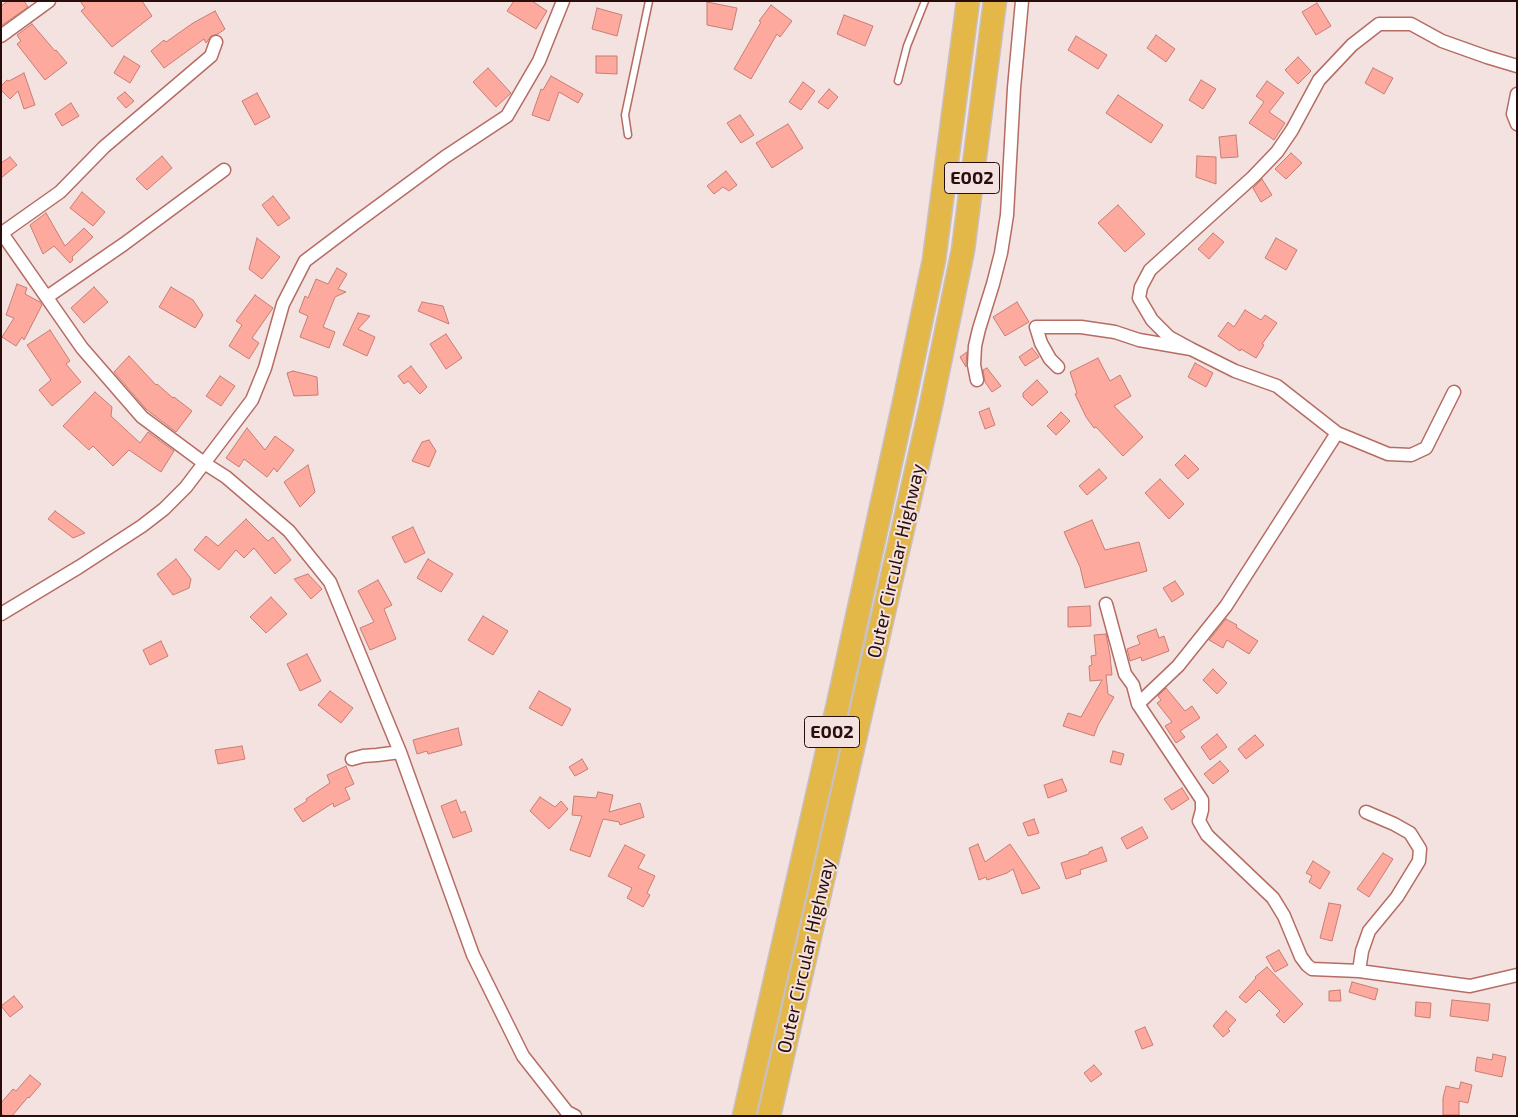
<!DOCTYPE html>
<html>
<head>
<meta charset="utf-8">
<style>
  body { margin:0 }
  #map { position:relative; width:1518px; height:1117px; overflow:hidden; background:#f3e2e0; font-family:"Exo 2",sans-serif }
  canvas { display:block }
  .frame { position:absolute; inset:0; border:2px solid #290d0b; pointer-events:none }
</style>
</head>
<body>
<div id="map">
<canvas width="1518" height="1117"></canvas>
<div class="frame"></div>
</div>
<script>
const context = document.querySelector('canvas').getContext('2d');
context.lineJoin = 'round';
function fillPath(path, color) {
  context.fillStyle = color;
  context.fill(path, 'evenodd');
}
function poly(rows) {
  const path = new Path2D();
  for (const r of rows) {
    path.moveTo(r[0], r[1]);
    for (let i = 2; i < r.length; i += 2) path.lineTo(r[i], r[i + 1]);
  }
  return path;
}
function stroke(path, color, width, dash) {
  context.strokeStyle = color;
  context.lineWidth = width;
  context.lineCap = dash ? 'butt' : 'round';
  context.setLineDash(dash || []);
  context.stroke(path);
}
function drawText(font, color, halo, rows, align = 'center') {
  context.font = font + ' "Exo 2",sans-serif';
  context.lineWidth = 4;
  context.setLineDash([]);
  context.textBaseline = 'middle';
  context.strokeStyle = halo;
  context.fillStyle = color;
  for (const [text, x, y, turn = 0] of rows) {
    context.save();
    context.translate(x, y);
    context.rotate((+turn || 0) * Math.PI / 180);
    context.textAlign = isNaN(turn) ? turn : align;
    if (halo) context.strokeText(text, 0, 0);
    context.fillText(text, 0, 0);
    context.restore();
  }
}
const building = poly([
  [8,1,24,1,28,7,1,26,1,6,8,1],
  [80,1,142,1,152,16,112,47,81,11,85,8,80,1],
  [514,1,532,1,547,11,536,29,507,11,514,1],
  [707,2,737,8,732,30,707,25,707,2],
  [1317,3,1331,26,1316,35,1302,12,1317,3],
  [771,5,792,21,780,37,777,34,751,79,734,69,761,22,759,21,771,5],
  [597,8,622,15,617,36,592,29,597,8],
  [215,11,225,29,218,34,211,36,206,43,204,39,164,68,151,51,164,40,166,42,193,23,215,11],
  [844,15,873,26,865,46,837,34,844,15],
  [32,24,55,51,56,50,67,63,45,80,17,44,21,41,17,35,32,24],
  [1156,35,1175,49,1166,62,1147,48,1156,35],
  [1076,36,1107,55,1098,69,1068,50,1076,36],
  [124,56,140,66,130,83,114,73,124,56],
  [596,56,617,56,617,74,596,73,596,56],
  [1298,57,1311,71,1298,84,1285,70,1298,57],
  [488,68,511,93,496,107,473,82,488,68],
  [1373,68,1393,78,1384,94,1365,83,1373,68],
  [24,73,35,105,24,109,18,91,10,99,1,90,1,86,7,80,9,81,24,73],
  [551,76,583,94,578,103,559,92,549,121,532,115,541,89,543,90,551,76],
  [1201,80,1216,89,1203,109,1189,100,1201,80],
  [1267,81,1284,93,1269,112,1285,123,1274,140,1249,123,1264,102,1256,96,1267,81],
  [803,82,815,91,801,110,789,102,803,82],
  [829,89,838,97,828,109,818,102,829,89],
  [125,92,134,101,126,108,117,98,125,92],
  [257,93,270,117,255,125,242,101,257,93],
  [1118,95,1163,125,1151,143,1106,113,1118,95],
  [71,103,79,116,62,126,55,114,71,103],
  [740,115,754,135,741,143,727,123,740,115],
  [788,124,803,148,772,168,756,143,788,124],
  [1236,135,1238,157,1221,158,1219,137,1236,135],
  [1291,153,1302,163,1286,179,1275,169,1291,153],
  [162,156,172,168,147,190,136,179,162,156],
  [1197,156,1216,157,1216,184,1196,177,1197,156],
  [10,157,17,165,1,178,1,163,10,157],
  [726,171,737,185,729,191,723,187,714,194,707,186,726,171],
  [1262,179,1272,195,1261,202,1253,188,1262,179],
  [82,192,105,212,93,226,70,208,82,192],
  [273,196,290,218,278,226,262,205,273,196],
  [1118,205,1145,234,1125,252,1098,223,1118,205],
  [46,213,65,246,84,228,93,237,72,257,73,260,70,263,54,246,43,254,30,225,46,213],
  [1213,233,1224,242,1209,259,1198,249,1213,233],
  [257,238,280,257,262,279,249,269,257,238],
  [1276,238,1297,250,1286,270,1265,258,1276,238],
  [337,268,347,274,338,289,346,292,335,297,323,327,335,332,329,348,300,337,308,316,299,312,305,296,308,298,316,279,328,284,337,268],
  [17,284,27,288,25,294,40,302,42,305,24,340,22,337,16,346,2,337,14,318,6,315,17,284],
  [94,287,108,302,84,323,71,308,94,287],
  [171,287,193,300,203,315,195,328,159,307,171,287],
  [255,295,273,308,252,338,259,343,249,359,229,346,242,325,236,321,255,295],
  [422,302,443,306,449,324,418,311,422,302],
  [1017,302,1029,322,1005,336,993,317,1017,302],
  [1245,310,1261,320,1265,315,1277,323,1262,344,1264,345,1256,358,1241,349,1240,351,1218,336,1228,322,1234,327,1245,310],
  [358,313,370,316,358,329,375,337,367,356,343,345,358,313],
  [50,330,70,361,66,364,81,382,52,406,39,390,51,380,27,345,50,330],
  [446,334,462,358,446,369,430,344,446,334],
  [1032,348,1039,357,1025,366,1019,357,1032,348],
  [967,352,966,365,966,367,960,357,967,352],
  [129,356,156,385,157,384,173,398,174,397,192,411,176,432,146,409,114,372,129,356],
  [1098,358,1110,381,1120,375,1131,396,1114,406,1143,437,1123,456,1096,427,1094,428,1086,417,1075,394,1077,393,1070,372,1098,358],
  [1195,363,1213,373,1206,387,1188,377,1195,363],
  [411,366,427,387,420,394,408,381,404,384,398,376,411,366],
  [987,368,1001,386,992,392,985,382,983,370,987,368],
  [293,371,317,377,318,395,294,396,287,373,293,371],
  [220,376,235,386,221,406,206,396,220,376],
  [1037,380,1048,392,1032,406,1023,397,1023,393,1037,380],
  [95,392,112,407,111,416,140,443,148,432,174,451,161,472,129,450,113,466,93,446,89,450,63,426,95,392],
  [989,408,995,425,985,429,979,412,989,408],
  [1061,412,1070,421,1056,435,1047,426,1061,412],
  [247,428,265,450,275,436,294,450,277,472,274,468,267,477,244,459,239,467,226,458,247,428],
  [429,440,436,451,429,467,412,461,422,442,429,440],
  [1185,455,1199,469,1188,479,1175,465,1185,455],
  [308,465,315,492,300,507,284,482,308,465],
  [1099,469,1107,478,1087,495,1079,486,1099,469],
  [1160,479,1184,504,1169,519,1145,493,1160,479],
  [55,511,85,533,73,538,48,519,55,511],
  [246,519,268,541,273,537,291,560,275,574,254,548,244,558,236,550,219,570,194,550,206,536,218,546,246,519],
  [1092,520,1105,550,1139,542,1147,571,1085,588,1080,567,1064,532,1092,520],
  [413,527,425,553,405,563,392,537,413,527],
  [176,559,191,579,189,588,173,595,157,574,176,559],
  [428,559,453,574,441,592,417,578,428,559],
  [308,574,322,589,311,599,294,579,308,574],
  [378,580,392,605,384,609,396,639,370,650,360,628,374,622,358,591,378,580],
  [1175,581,1184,594,1172,602,1163,588,1175,581],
  [271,597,287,614,266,633,250,617,271,597],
  [1090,606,1091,626,1068,627,1068,607,1090,606],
  [483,616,508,631,493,655,468,640,483,616],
  [1226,619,1237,625,1236,627,1258,641,1249,654,1227,640,1223,648,1209,640,1226,619],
  [1156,629,1159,638,1164,636,1169,651,1142,661,1141,657,1130,661,1127,649,1140,644,1137,636,1156,629],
  [1106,634,1110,655,1112,675,1106,675,1108,694,1114,697,1098,725,1094,736,1063,726,1068,713,1081,717,1102,680,1090,681,1089,666,1092,665,1091,656,1096,655,1094,635,1106,634],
  [161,641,168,656,150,665,143,650,161,641],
  [307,654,321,681,300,691,287,664,307,654],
  [1213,669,1227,683,1217,694,1203,680,1213,669],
  [1166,688,1185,711,1192,706,1200,718,1180,731,1185,737,1176,743,1165,726,1172,722,1157,703,1161,700,1158,696,1166,688],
  [330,691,353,708,341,723,318,705,330,691],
  [539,691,571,709,562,726,529,708,539,691],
  [458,728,462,745,428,754,427,751,417,754,413,740,458,728],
  [1217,734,1227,747,1210,760,1201,747,1217,734],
  [1255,735,1264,745,1246,759,1238,749,1255,735],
  [242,746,245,759,218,764,215,750,242,746],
  [1113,751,1124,754,1121,765,1110,762,1113,751],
  [582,759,588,769,575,776,569,767,582,759],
  [1220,761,1229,771,1213,784,1204,774,1220,761],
  [346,766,354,784,345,788,350,799,334,807,333,803,303,822,294,809,307,801,306,799,330,783,327,775,346,766],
  [1062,779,1067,791,1048,798,1044,785,1062,779],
  [1182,788,1189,799,1172,810,1164,799,1182,788],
  [598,792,613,795,609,812,640,803,644,817,620,825,619,822,603,819,590,857,570,850,582,816,572,815,574,796,596,798,598,792],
  [540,797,555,807,561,801,568,809,549,829,530,811,540,797],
  [456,800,461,813,465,811,472,831,453,838,441,806,456,800],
  [1034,819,1039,833,1028,836,1023,823,1034,819],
  [1142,827,1148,838,1127,849,1121,838,1142,827],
  [978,844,985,862,1010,844,1040,888,1022,894,1013,869,1007,873,987,880,986,877,979,880,969,848,978,844],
  [625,845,645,855,638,868,655,876,647,893,650,895,643,907,627,898,632,888,608,876,625,845],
  [1102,847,1107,861,1080,870,1081,874,1066,879,1061,863,1089,854,1089,852,1102,847],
  [1383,853,1393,859,1369,897,1357,889,1383,853],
  [1313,861,1330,872,1320,889,1309,882,1312,876,1306,873,1313,861],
  [1329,903,1341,905,1332,941,1320,938,1329,903],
  [1279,950,1288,965,1275,972,1266,957,1279,950],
  [1267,967,1303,1004,1284,1023,1276,1015,1280,1011,1259,990,1246,1003,1239,997,1256,978,1255,977,1267,967],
  [1352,982,1378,989,1375,1000,1349,992,1352,982],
  [1340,990,1341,1001,1329,1001,1329,991,1340,990],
  [14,996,23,1007,10,1017,1,1006,14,996],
  [1452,1000,1490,1004,1488,1021,1450,1016,1452,1000],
  [1416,1002,1431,1003,1430,1018,1415,1016,1416,1002],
  [1226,1011,1236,1020,1228,1029,1230,1031,1223,1037,1213,1026,1226,1011],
  [1145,1027,1153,1045,1142,1049,1135,1031,1145,1027],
  [1493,1054,1506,1057,1502,1077,1475,1071,1477,1057,1492,1060,1493,1054],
  [1094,1065,1102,1074,1091,1082,1084,1073,1094,1065],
  [30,1075,41,1084,29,1098,28,1097,12,1116,4,1116,1,1113,1,1103,13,1089,16,1091,30,1075],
  [1461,1082,1472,1085,1468,1103,1459,1101,1459,1115,1443,1115,1443,1098,1446,1086,1459,1089,1461,1082]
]);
fillPath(building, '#fda99e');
stroke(building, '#c87d73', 1);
const lane = poly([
  [898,81,907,46,925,1],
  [628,135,625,115,649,1]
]);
const street = poly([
  [1,36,49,1],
  [1517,94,1513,114,1517,124],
  [1,232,82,348,142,417,204,463,226,477,289,531,330,582,400,752,473,955,523,1056,567,1112,575,1116],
  [2,233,60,192,104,147,211,56,216,42],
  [47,297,124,244,224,170],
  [1191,349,1169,337,1152,320,1139,298,1141,287,1150,270,1253,177,1277,152,1292,130,1319,80,1352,45,1379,24,1411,24,1442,41,1487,57,1517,66],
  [1058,367,1050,359,1041,343,1036,327,1081,327,1115,332,1139,340,1191,349,1235,371,1277,386,1337,433,1388,454,1411,455,1426,448,1454,392],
  [977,380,974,365,975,346,979,329,993,284,1001,253,1007,215,1014,88,1022,1],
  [1337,433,1226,606,1178,666,1138,704,1202,800,1202,810,1199,821,1207,835,1273,898,1284,916,1301,957,1307,965,1312,969,1359,971,1470,986,1517,975],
  [1106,604,1125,674,1133,685,1138,704],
  [1,614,79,567,142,526,164,509,186,487,252,400,265,368,283,304,305,261,354,224,445,157,507,116,539,61,563,1],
  [352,759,363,756,377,755,400,752],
  [1359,971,1362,951,1369,931,1397,897,1419,861,1420,849,1410,833,1394,824,1366,812]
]);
const highway = poly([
  [744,1116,838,704,905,398,934,260,968,1],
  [769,1116,930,410,963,250,995,1]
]);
stroke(lane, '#b66c63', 9);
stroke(street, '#b66c63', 15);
stroke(highway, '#c7c0c0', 25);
stroke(lane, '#fff', 6);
stroke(street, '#fff', 12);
stroke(highway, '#e3b849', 22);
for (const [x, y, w] of [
  [972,178,55],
  [832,732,55]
]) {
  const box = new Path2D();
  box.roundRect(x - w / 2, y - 15.5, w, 31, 4);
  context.fillStyle = '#f3e2e0';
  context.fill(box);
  stroke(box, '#290d0b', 1);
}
drawText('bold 18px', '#290d0b', null, [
  ["E002",972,178],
  ["E002",832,732]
]);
drawText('19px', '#290d0b', '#f3e2e0', [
  ["Outer Circular Highway",896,561,-77],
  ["Outer Circular Highway",806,956,-77]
]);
</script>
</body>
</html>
